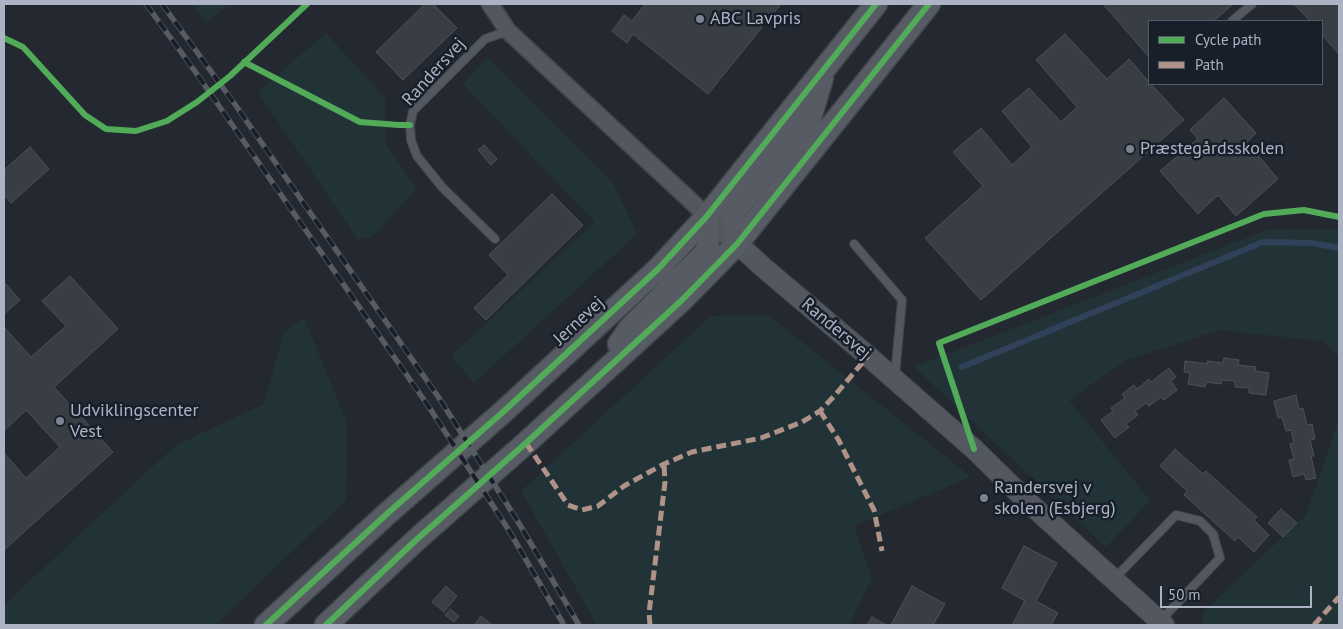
<!DOCTYPE html>
<html>
<head>
<meta charset="utf-8">
<style>
  body { margin:0 }
  #map { position:relative; width:1343px; height:629px; overflow:hidden; background:#242931; font-family:"PT Sans",sans-serif }
  canvas { display:block }
  .frame { position:absolute; inset:0; border:5px solid #acb4c3; pointer-events:none }
  .legend { position:absolute; left:1148px; top:20px; width:175px; height:65px; box-sizing:border-box; background:#181f2a; border:1px solid #535b67; margin:0; padding:6px 9px; list-style:none; font-size:15px; color:#acb4c3 }
  .legend li { display:flex; align-items:center; gap:10px; height:25px }
  .legend b { width:25px; border:1px solid #535b67 }
  .scale { position:absolute; left:1160px; top:586px; width:152px; height:22px; box-sizing:border-box; border:2px solid #acb4c3; border-top:0; padding-left:6px; font-size:15px; line-height:18px; white-space:nowrap; color:#acb4c3; -webkit-text-stroke:4px #181f2a; paint-order:stroke }
</style>
</head>
<body>
<div id="map">
<canvas width="1343" height="629"></canvas>
<div class="frame"></div>
<ul class="legend">
<li><b style="height:6px;background:#51ab58"></b>Cycle path</li>
<li><b style="height:6px;background:#af9288"></b>Path</li>
</ul>
<div class="scale">50 m</div>
</div>
<script>
const context = document.querySelector('canvas').getContext('2d');
context.lineJoin = 'round';
function fillPath(path, color) {
  context.fillStyle = color;
  context.fill(path, 'evenodd');
}
function poly(rows) {
  const path = new Path2D();
  for (const r of rows) {
    path.moveTo(r[0], r[1]);
    for (let i = 2; i < r.length; i += 2) path.lineTo(r[i], r[i + 1]);
  }
  return path;
}
function stroke(path, color, width, dash) {
  context.strokeStyle = color;
  context.lineWidth = width;
  context.lineCap = dash ? 'butt' : 'round';
  context.setLineDash(dash || []);
  context.stroke(path);
}
function drawText(font, color, halo, rows, align = 'center') {
  context.font = font + ' "PT Sans",sans-serif';
  context.lineWidth = 5;
  context.setLineDash([]);
  context.textBaseline = 'middle';
  context.strokeStyle = halo;
  context.fillStyle = color;
  for (const [text, x, y, turn = 0] of rows) {
    context.save();
    context.translate(x, y);
    context.rotate((+turn || 0) * Math.PI / 180);
    context.textAlign = isNaN(turn) ? turn : align;
    if (halo) context.strokeText(text, 0, 0);
    context.fillText(text, 0, 0);
    context.restore();
  }
}
fillPath(poly([
  [192,4,229,4,206,23],
  [326,33,385,98,386,145,417,189,372,237,358,240,258,92],
  [487,57,613,183,637,234,474,383,451,356,595,222,463,84],
  [1269,229,1339,229,1339,357,1322,341,1219,330,1125,361,1069,400,1150,501,1106,547,914,367],
  [768,315,971,477,854,526,872,578,849,625,597,625,521,491,711,316],
  [304,318,347,423,346,500,215,625,4,625,4,608,6,603,176,445,264,404,284,332],
  [1339,420,1339,625,1202,625,1203,612,1306,515]
]), '#223337');
stroke(poly([
  [962,367,1263,242,1312,243,1339,248]
]), '#314159', 6);
const building = poly([
  [425,4,433,4,457,28,403,80,376,52,425,4],
  [645,4,781,4,708,94,633,34,627,43,612,31,624,15,632,21,645,4],
  [1103,4,1233,4,1214,21,1149,21,1149,57,1103,4],
  [1294,4,1339,4,1339,54,1322,35,1322,21,1310,21,1294,4],
  [1065,34,1107,79,1129,59,1149,82,1149,84,1151,84,1184,120,981,300,925,238,983,186,953,152,981,128,1012,165,1032,147,1002,111,1029,88,1061,122,1077,107,1036,60,1065,34],
  [1224,98,1256,133,1247,142,1278,179,1236,216,1218,195,1198,214,1160,171,1198,139,1190,130,1224,98],
  [484,145,497,159,491,165,478,150,484,145],
  [30,147,49,169,11,203,4,195,4,170,30,147],
  [552,194,583,225,486,320,474,308,508,275,489,255,552,194],
  [70,276,118,329,54,387,113,452,4,550,4,453,26,478,60,447,26,410,4,431,4,327,31,357,66,326,42,301,70,276],
  [4,282,20,300,4,314,4,282],
  [1224,358,1239,360,1238,365,1256,367,1255,371,1269,373,1266,395,1249,393,1249,388,1235,387,1235,381,1222,380,1221,384,1206,382,1205,387,1188,384,1190,373,1184,372,1185,361,1207,364,1207,361,1223,363,1224,358],
  [1169,368,1176,377,1171,381,1177,390,1164,400,1161,397,1149,406,1146,403,1135,411,1138,415,1126,424,1129,427,1115,438,1101,420,1113,411,1111,408,1125,398,1122,394,1134,385,1137,389,1149,379,1151,382,1169,368],
  [1296,395,1299,409,1303,408,1307,425,1312,424,1315,439,1310,440,1314,456,1311,456,1316,478,1306,480,1304,474,1293,477,1289,460,1294,459,1290,444,1294,443,1291,430,1286,431,1282,417,1278,418,1274,401,1296,395],
  [1175,449,1203,474,1206,471,1257,517,1254,520,1269,535,1254,552,1238,537,1235,541,1184,495,1187,491,1160,466,1175,449],
  [1281,509,1297,523,1283,537,1268,523,1281,509],
  [1024,546,1057,563,1036,601,1058,613,1051,625,1012,625,1025,601,1002,588,1024,546],
  [446,586,457,596,444,612,432,602,446,586],
  [912,586,945,604,933,625,891,625,912,586],
  [450,609,459,616,454,622,445,615,450,609],
  [481,616,492,625,474,625,481,616],
  [872,617,886,625,867,625,872,617]
]);
fillPath(building, '#393e45');
stroke(building, '#4b5159', 1);
const service = poly([
  [1232,21,1252,4],
  [495,239,442,187,417,156,411,140,410,125,413,111,485,39,508,31],
  [854,244,902,300,895,376],
  [1114,579,1176,515,1200,521,1213,534,1220,558,1161,620]
]);
const minor = poly([
  [490,4,508,31,707,216]
]);
const tertiary = poly([
  [707,216,764,268,868,356,974,449,1028,502,1164,625]
]);
const secondary = poly([
  [737,244,733,213,810,118,822,78],
  [619,344,630,328,708,250,707,216],
  [266,625,389,512,503,412,658,269,707,216,876,4],
  [326,625,415,541,526,443,681,301,737,244,929,4]
]);
stroke(service, '#40434a', 10);
stroke(minor, '#40434a', 19);
stroke(tertiary, '#40434a', 22);
stroke(secondary, '#40434a', 25);
stroke(service, '#53575f', 8);
stroke(minor, '#53575f', 16);
stroke(tertiary, '#53575f', 20);
stroke(secondary, '#575c64', 22);
const rail = poly([
  [146,4,194,70,429,407,508,529,564,625],
  [162,4,234,103,439,398,517,520,579,625]
]);
stroke(rail, '#575b62', 5.5);
stroke(rail, '#181f2a', 4, [11]);
stroke(poly([
  [820,411,838,439,874,510,882,551],
  [526,443,568,505,582,510,598,506,624,486,664,464,692,452,761,438,802,422,820,411,836,394,868,356],
  [650,625,649,613,665,482,664,464],
  [1314,625,1339,597]
]), '#af9288', 5, [10, 5]);
stroke(poly([
  [4,38,23,47,85,115,106,129,136,131,167,121,197,102,230,76,307,4],
  [244,62,360,122,399,125,410,125],
  [974,449,939,343,1264,214,1304,210,1339,217],
  [266,625,389,512,503,412,658,269,707,216,876,4],
  [326,625,415,541,526,443,681,301,737,244,929,4]
]), '#51ab58', 6);
for (const [x, y, r, color] of [
  [700,19,5,"#7c8390"],
  [1130,149,5,"#7c8390"],
  [60,421,5,"#7c8390"],
  [984,498,5,"#7c8390"]
]) {
  const dot = new Path2D();
  dot.arc(x, y, r, 0, 2 * Math.PI);
  context.fillStyle = color;
  context.fill(dot);
  stroke(dot, '#181f2a', 2);
}
drawText('18px', '#acb4c3', '#181f2a', [
  ["ABC Lavpris",710,19],
  ["Præstegårdsskolen",1140,149],
  ["Udviklingscenter",70,411],
  ["Vest",70,432],
  ["Randersvej v",994,488],
  ["skolen (Esbjerg)",994,509]
], 'left');
drawText('18px', '#acb4c3', '#181f2a', [
  ["Randersvej",434,72,-48],
  ["Jernevej",579,321,-43],
  ["Randersvej",836,329,40]
]);
</script>
</body>
</html>
